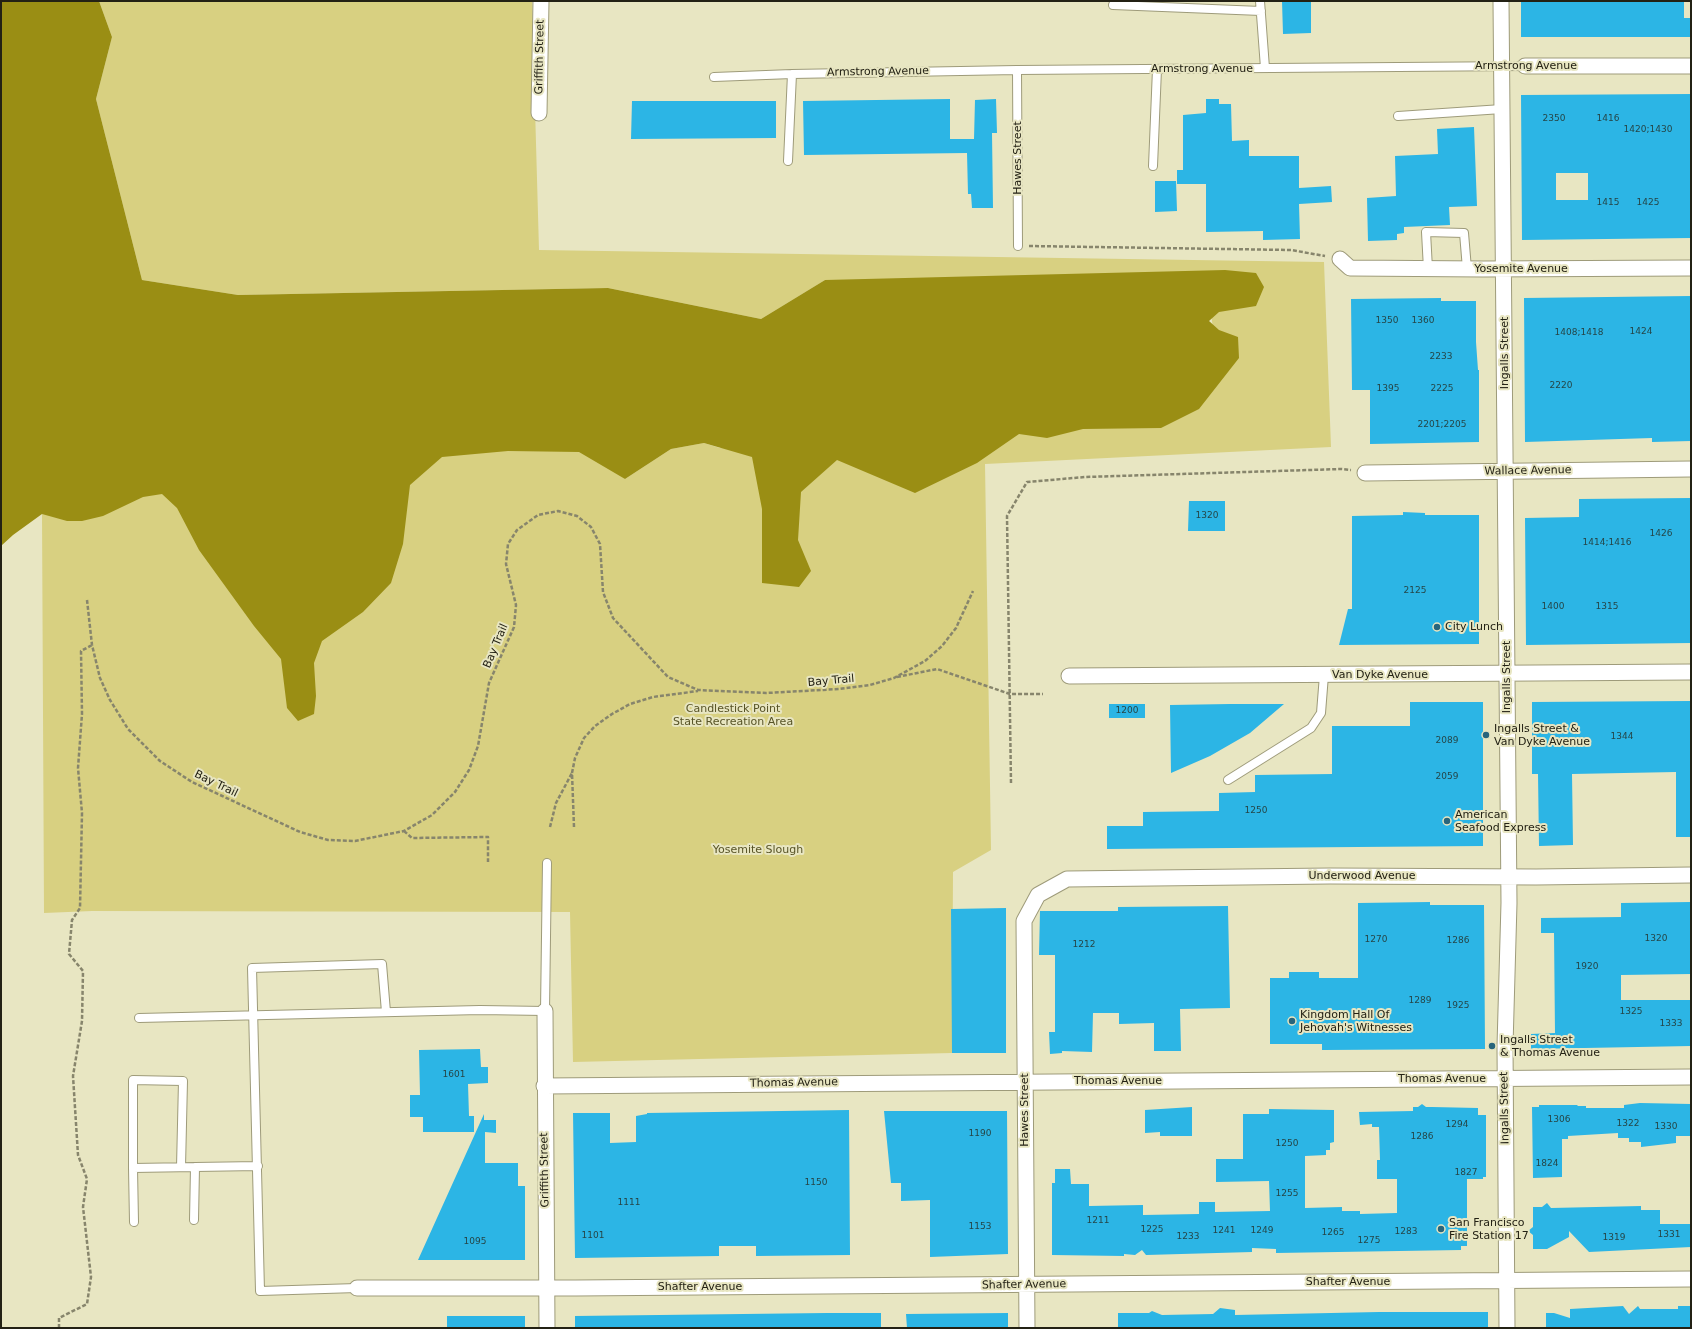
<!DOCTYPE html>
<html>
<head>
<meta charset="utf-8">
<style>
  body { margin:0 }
  #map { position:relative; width:1692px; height:1329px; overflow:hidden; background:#e8e6c2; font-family:"DejaVu Sans",sans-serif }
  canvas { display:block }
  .frame { position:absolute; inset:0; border:2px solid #232114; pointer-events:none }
</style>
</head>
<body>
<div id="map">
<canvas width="1692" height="1329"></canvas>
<div class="frame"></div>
</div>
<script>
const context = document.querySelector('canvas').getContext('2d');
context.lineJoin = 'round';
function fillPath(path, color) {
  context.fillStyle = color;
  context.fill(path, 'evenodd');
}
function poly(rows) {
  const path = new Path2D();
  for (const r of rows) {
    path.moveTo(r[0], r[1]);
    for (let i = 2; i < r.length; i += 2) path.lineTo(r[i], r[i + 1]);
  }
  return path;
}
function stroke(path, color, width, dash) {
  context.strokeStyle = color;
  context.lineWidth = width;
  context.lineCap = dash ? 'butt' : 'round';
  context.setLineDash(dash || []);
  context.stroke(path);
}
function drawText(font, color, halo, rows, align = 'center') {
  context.font = font + ' "DejaVu Sans",sans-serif';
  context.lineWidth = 4;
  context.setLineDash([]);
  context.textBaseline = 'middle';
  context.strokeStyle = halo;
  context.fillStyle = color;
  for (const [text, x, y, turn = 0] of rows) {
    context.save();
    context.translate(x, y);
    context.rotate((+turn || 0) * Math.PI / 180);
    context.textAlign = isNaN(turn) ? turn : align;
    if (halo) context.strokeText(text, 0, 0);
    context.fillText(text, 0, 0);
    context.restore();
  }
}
fillPath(poly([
  [99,1,532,1,539,250,1324,262,1331,447,985,464,991,850,953,872,952,1053,573,1062,570,912,92,911,44,913,42,514,147,442,577,438,625,479,671,449,704,443,720,448,1214,337,1207,281,825,280,761,319,608,288,238,295,142,280,96,99,112,37]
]), '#d8d081');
fillPath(poly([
  [1,1,99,1,112,37,96,99,142,280,238,295,608,288,761,319,825,280,1225,270,1256,273,1264,287,1256,306,1219,312,1209,321,1219,330,1238,337,1239,358,1199,409,1161,428,1083,429,1047,438,1019,434,977,463,915,493,837,460,801,492,798,540,811,571,799,587,762,583,762,509,752,457,704,443,671,449,625,479,579,452,508,451,442,457,410,485,403,544,391,583,363,612,322,641,314,663,316,696,314,714,298,721,287,708,281,659,254,626,199,550,177,508,162,494,143,497,103,516,82,521,67,521,42,514,13,535,1,546]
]), '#9a8e14');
fillPath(poly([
  [1282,1,1311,1,1311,33,1283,34],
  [1521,1,1684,1,1684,18,1691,18,1691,37,1521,37],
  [1691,94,1691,238,1522,240,1521,95],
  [1556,173,1588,173,1588,200,1556,200],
  [950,99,950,139,974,139,975,100,996,99,997,133,992,133,993,208,972,208,971,194,968,194,967,153,804,155,803,101],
  [1206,99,1219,99,1219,104,1231,104,1232,141,1249,140,1249,156,1299,156,1299,188,1331,186,1332,202,1299,204,1300,239,1263,240,1263,231,1206,232,1206,184,1177,184,1177,170,1183,170,1183,115,1206,113],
  [632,101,776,101,776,138,631,139],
  [1474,127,1477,206,1449,207,1450,225,1404,227,1404,233,1397,234,1397,240,1368,241,1367,198,1396,196,1395,156,1438,154,1437,129],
  [1155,181,1176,181,1177,211,1155,212],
  [1691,296,1691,441,1652,442,1652,438,1525,442,1524,298],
  [1441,298,1441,301,1476,301,1476,342,1478,370,1479,370,1479,442,1370,444,1370,390,1352,390,1351,299],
  [1691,498,1691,643,1526,645,1525,518,1579,517,1579,499],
  [1189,501,1225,501,1225,531,1188,531],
  [1403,512,1425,513,1425,515,1479,515,1479,644,1339,645,1348,609,1352,609,1352,516,1403,515],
  [1691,701,1691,837,1676,837,1676,772,1572,774,1573,845,1539,846,1538,774,1532,774,1532,702],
  [1410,702,1483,702,1483,846,1107,849,1107,826,1143,826,1143,812,1219,811,1219,793,1255,792,1255,775,1332,774,1332,726,1410,726],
  [1109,704,1145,704,1145,718,1109,718],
  [1230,704,1284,704,1250,733,1210,756,1171,773,1170,705],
  [1430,902,1430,905,1484,905,1485,1049,1322,1050,1322,1044,1270,1044,1270,978,1289,978,1289,972,1319,972,1319,978,1358,978,1358,903],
  [1691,902,1691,974,1621,975,1621,1000,1691,1000,1691,1046,1531,1049,1531,1034,1555,1033,1554,933,1541,933,1541,918,1621,917,1621,903],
  [1228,906,1230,1008,1180,1009,1181,1051,1154,1051,1154,1023,1119,1024,1119,1013,1093,1013,1092,1052,1062,1051,1062,1053,1050,1054,1049,1032,1055,1032,1055,955,1039,955,1040,911,1118,911,1118,907],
  [1006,908,1006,1053,952,1053,951,909],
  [480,1049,481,1067,488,1067,488,1083,468,1084,469,1116,474,1116,474,1132,423,1132,423,1117,410,1117,410,1095,420,1095,419,1050],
  [1640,1103,1691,1104,1691,1136,1676,1136,1676,1143,1641,1147,1641,1142,1629,1142,1629,1138,1618,1138,1618,1133,1568,1136,1568,1139,1562,1139,1562,1177,1533,1178,1532,1107,1539,1107,1539,1105,1578,1105,1577,1106,1586,1106,1586,1108,1624,1108,1624,1105],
  [1422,1104,1426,1107,1432,1107,1478,1108,1478,1115,1486,1115,1486,1177,1483,1177,1483,1179,1467,1179,1467,1246,1461,1246,1461,1250,1276,1253,1276,1249,1252,1248,1252,1252,1146,1255,1142,1250,1135,1255,1124,1254,1124,1256,1052,1255,1052,1183,1055,1183,1055,1169,1070,1169,1071,1184,1089,1184,1089,1206,1143,1205,1143,1215,1199,1214,1199,1202,1215,1202,1215,1212,1270,1211,1269,1181,1216,1182,1216,1159,1243,1159,1243,1114,1269,1114,1269,1109,1334,1110,1334,1142,1330,1143,1330,1150,1326,1150,1326,1155,1305,1156,1305,1208,1342,1207,1342,1211,1360,1211,1360,1214,1397,1213,1397,1179,1377,1179,1377,1160,1380,1160,1379,1127,1372,1127,1372,1124,1360,1125,1359,1112,1413,1111,1413,1107,1418,1107],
  [1192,1107,1192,1136,1160,1136,1160,1132,1145,1133,1145,1110],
  [849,1110,850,1255,756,1256,756,1246,719,1246,719,1256,575,1258,573,1113,610,1113,610,1143,636,1142,636,1116,647,1114,647,1113],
  [884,1111,1007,1111,1008,1254,930,1257,930,1200,901,1201,901,1183,891,1183],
  [484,1114,484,1120,496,1120,496,1133,485,1132,485,1163,518,1163,518,1186,525,1186,525,1260,418,1260],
  [1547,1203,1551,1208,1641,1206,1641,1210,1660,1210,1660,1224,1691,1224,1691,1247,1589,1252,1569,1231,1569,1237,1547,1249,1533,1249,1533,1235,1528,1231,1533,1227,1533,1207,1542,1207],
  [1623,1306,1629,1314,1638,1306,1640,1309,1678,1309,1678,1306,1691,1306,1691,1328,1546,1328,1546,1313,1554,1313,1570,1318,1570,1309],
  [1220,1308,1235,1310,1235,1315,1379,1312,1488,1312,1488,1328,1118,1328,1118,1313,1149,1313,1152,1311,1162,1315,1213,1314],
  [827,1313,881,1313,881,1328,575,1328,575,1316],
  [1008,1313,1008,1328,907,1328,906,1314],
  [447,1316,525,1316,525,1328,447,1328]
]), '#2cb5e5');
const service = poly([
  [1260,1,1265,68],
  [1113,5,1261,11],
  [1017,70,1018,246],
  [714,77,792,74,1017,70,1525,66],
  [1398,116,1502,109],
  [788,161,792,74],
  [1153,166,1157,69],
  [1428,269,1426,232,1464,233,1467,269],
  [1228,780,1311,728,1321,713,1324,675],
  [139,1018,480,1010,545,1011,547,863],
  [181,1167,183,1081,133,1080,133,1168,195,1167,258,1166],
  [133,1168,134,1222],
  [194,1220,195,1167],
  [357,1288,260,1291,252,968,382,964,386,1012]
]);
const minor = poly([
  [1501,1,1509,903,1505,1046,1507,1328],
  [1525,66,1691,66],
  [539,113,541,1],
  [1340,259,1350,268,1483,269,1691,268],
  [1365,473,1691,469],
  [1069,676,1691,672],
  [545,1011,547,1328],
  [544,1086,1691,1077],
  [357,1288,576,1288,1691,1279],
  [1027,1328,1024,921,1038,895,1067,879,1330,876,1536,877,1691,875]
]);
stroke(service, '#9e9b7a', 10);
stroke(minor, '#9e9b7a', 17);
stroke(poly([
  [1029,246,1291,250,1325,256],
  [87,600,92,645,100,678,110,700,128,729,160,761,192,782,300,832,328,840,355,841,404,831,432,815,455,792,469,770,478,746,489,683,514,627,516,605,506,564,508,544,517,530,538,515,558,511,577,516,591,527,600,544,603,592,613,618,668,677,698,690,766,693,839,689,870,685,894,678,925,661,942,646,956,628,973,591],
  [897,677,937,669,1010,694,1043,694],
  [1011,783,1007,516,1027,482,1085,477,1341,469,1351,470],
  [550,827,556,803,572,773],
  [574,827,572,773,575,758,584,738,595,726,612,714,630,704,653,697,698,691],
  [404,831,412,838,488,837,488,862],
  [59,1328,59,1318,87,1304,91,1277,83,1207,87,1179,78,1155,73,1076,82,1021,83,971,69,954,72,920,80,908,82,813,78,768,82,714,81,651,92,645]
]), '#87856c', 2.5, [4, 2]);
stroke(service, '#fff', 8);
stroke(minor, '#fff', 15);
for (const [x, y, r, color] of [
  [1437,627,4,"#28657c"],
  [1486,735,4,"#28657c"],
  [1447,821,4,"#28657c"],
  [1292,1021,4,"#28657c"],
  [1492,1046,4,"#28657c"],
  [1441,1229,4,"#28657c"]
]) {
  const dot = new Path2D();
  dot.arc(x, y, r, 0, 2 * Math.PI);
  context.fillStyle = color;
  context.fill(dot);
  stroke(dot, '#e8e6c2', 1.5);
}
drawText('9px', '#254648', null, [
  ["2350",1554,119],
  ["1416",1608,119],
  ["1420;1430",1648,130],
  ["1415",1608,203],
  ["1425",1648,203],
  ["1350",1387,321],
  ["1360",1423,321],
  ["1424",1641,332],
  ["1408;1418",1579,333],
  ["2233",1441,357],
  ["2220",1561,386],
  ["1395",1388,389],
  ["2225",1442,389],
  ["2201;2205",1442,425],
  ["1320",1207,516],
  ["1426",1661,534],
  ["1414;1416",1607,543],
  ["2125",1415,591],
  ["1400",1553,607],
  ["1315",1607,607],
  ["1200",1127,711],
  ["1344",1622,737],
  ["2089",1447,741],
  ["2059",1447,777],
  ["1250",1256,811],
  ["1320",1656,939],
  ["1270",1376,940],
  ["1286",1458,941],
  ["1212",1084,945],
  ["1920",1587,967],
  ["1289",1420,1001],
  ["1925",1458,1006],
  ["1325",1631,1012],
  ["1333",1671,1024],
  ["1601",454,1075],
  ["1306",1559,1120],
  ["1322",1628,1124],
  ["1294",1457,1125],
  ["1330",1666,1127],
  ["1190",980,1134],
  ["1286",1422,1137],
  ["1250",1287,1144],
  ["1824",1547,1164],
  ["1827",1466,1173],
  ["1150",816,1183],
  ["1255",1287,1194],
  ["1111",629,1203],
  ["1211",1098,1221],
  ["1153",980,1227],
  ["1225",1152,1230],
  ["1241",1224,1231],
  ["1249",1262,1231],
  ["1283",1406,1232],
  ["1265",1333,1233],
  ["1331",1669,1235],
  ["1101",593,1236],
  ["1233",1188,1237],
  ["1319",1614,1238],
  ["1275",1369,1241],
  ["1095",475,1242]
]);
drawText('11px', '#232114', '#e8e6c2', [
  ["Griffith Street",540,57,-89],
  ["Armstrong Avenue",1526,66],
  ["Armstrong Avenue",1202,69],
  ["Armstrong Avenue",878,72,-1],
  ["Hawes Street",1018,158,-90],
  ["Yosemite Avenue",1521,269],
  ["Ingalls Street",1505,353,-90],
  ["Wallace Avenue",1528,471,-1],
  ["Bay Trail",496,646,-67],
  ["Van Dyke Avenue",1380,675],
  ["Ingalls Street",1507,677,-90],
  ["Bay Trail",831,681,-5],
  ["Bay Trail",216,784,26],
  ["Underwood Avenue",1362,876],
  ["Thomas Avenue",1442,1079],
  ["Thomas Avenue",1118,1081],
  ["Thomas Avenue",794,1083,-1],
  ["Ingalls Street",1505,1108,-91],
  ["Hawes Street",1025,1110,-90],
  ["Griffith Street",545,1170,-91],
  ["Shafter Avenue",1348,1282],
  ["Shafter Avenue",1024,1285,-1],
  ["Shafter Avenue",700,1287]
]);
drawText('11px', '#232114', '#e8e6c2', [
  ["City Lunch",1445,627],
  ["Ingalls Street &",1494,729],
  ["Van Dyke Avenue",1494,742],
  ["American",1455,815],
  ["Seafood Express",1455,828],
  ["Kingdom Hall Of",1300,1015],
  ["Jehovah's Witnesses",1300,1028],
  ["Ingalls Street",1500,1040],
  ["& Thomas Avenue",1500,1053],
  ["San Francisco",1449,1223],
  ["Fire Station 17",1449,1236]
], 'left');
drawText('11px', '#575326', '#e8e6c2', [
  ["Candlestick Point",733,709],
  ["State Recreation Area",733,722],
  ["Yosemite Slough",758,850]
]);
</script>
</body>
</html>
